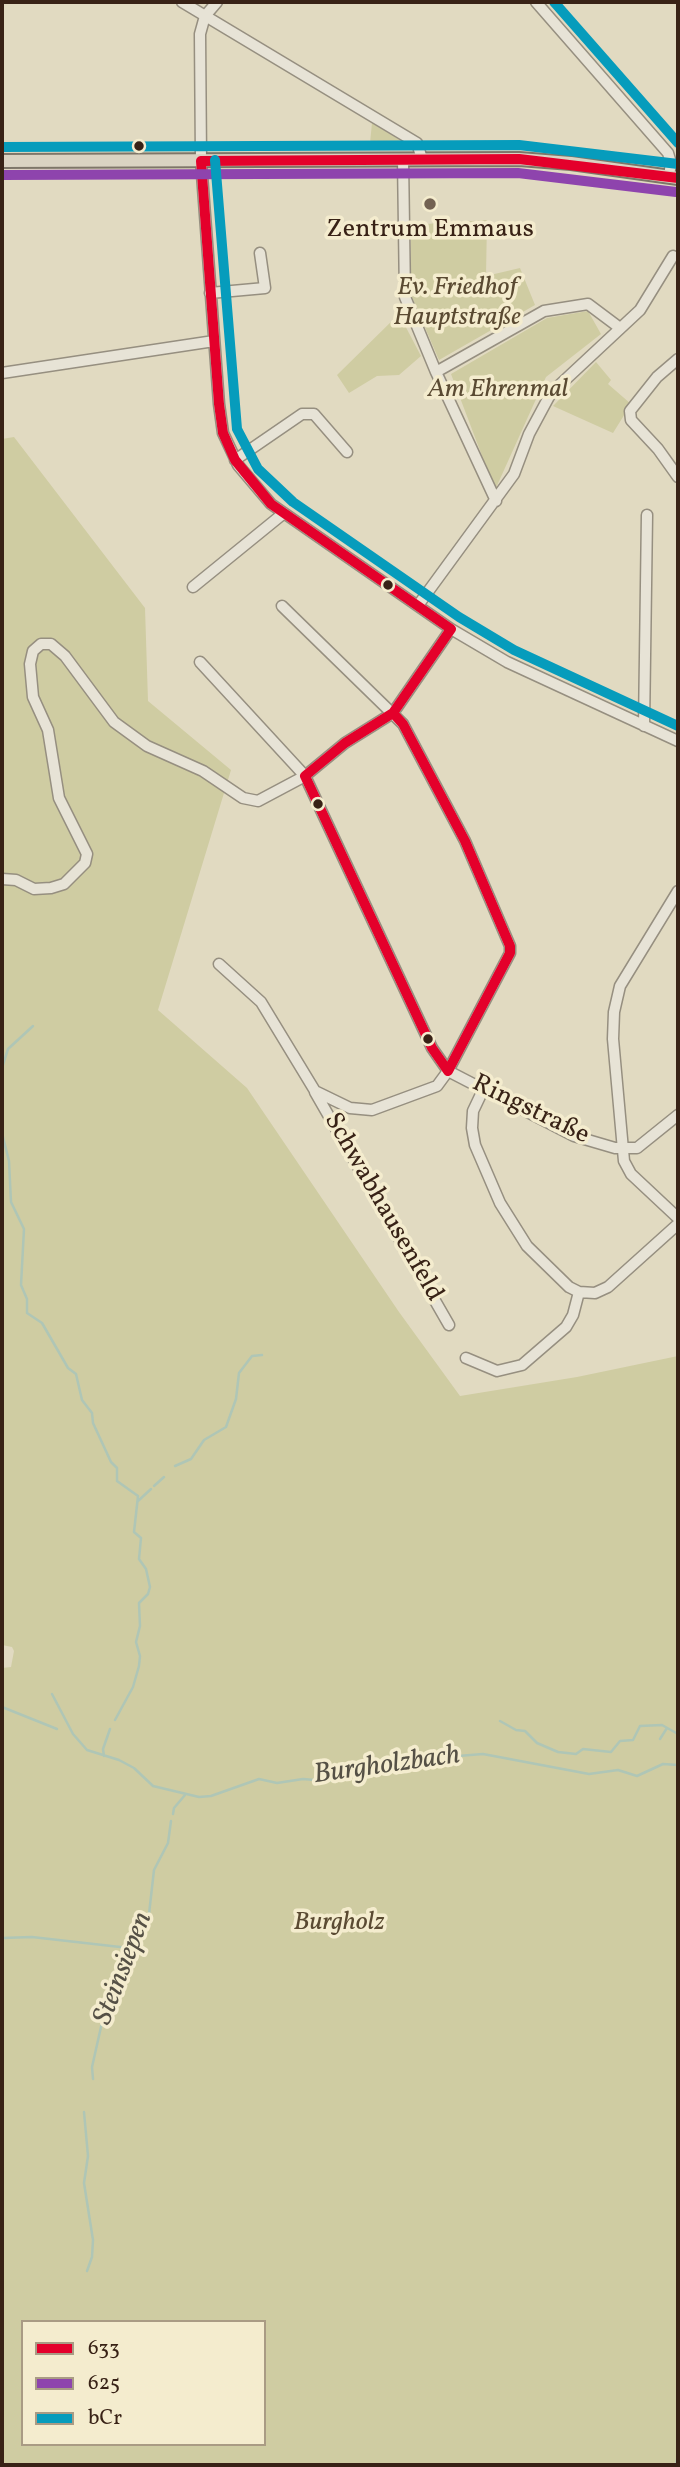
<!DOCTYPE html>
<html>
<head>
<meta charset="utf-8">
<style>
  body { margin:0 }
  #map { position:relative; width:680px; height:2467px; overflow:hidden; background:#e1dac1; font-family:Vollkorn,serif }
  canvas { display:block }
  .frame { position:absolute; inset:0; border:4px solid #382216; pointer-events:none }
  .legend { position:absolute; left:21px; top:2320px; width:245px; height:126px; box-sizing:border-box; background:#f4ecce; border:2px solid #a99b84; margin:0; padding:9px 12px; list-style:none; font-size:21px; color:#382216 }
  .legend li { display:flex; align-items:center; gap:14px; height:35px }
  .legend b { width:35px; border:2px solid #a99b84 }
</style>
</head>
<body>
<div id="map">
<canvas width="680" height="2467"></canvas>
<div class="frame"></div>
<ul class="legend">
<li><b style="height:9px;background:#e4002b"></b>633</li>
<li><b style="height:9px;background:#8e44ad"></b>625</li>
<li><b style="height:9px;background:#069cbc"></b>bCr</li>
</ul>
</div>
<script>
const context = document.querySelector('canvas').getContext('2d');
context.lineJoin = 'round';
function fillPath(path, color) {
  context.fillStyle = color;
  context.fill(path, 'evenodd');
}
function poly(rows) {
  const path = new Path2D();
  for (const r of rows) {
    path.moveTo(r[0], r[1]);
    for (let i = 2; i < r.length; i += 2) path.lineTo(r[i], r[i + 1]);
  }
  return path;
}
function stroke(path, color, width, dash) {
  context.strokeStyle = color;
  context.lineWidth = width;
  context.lineCap = dash ? 'butt' : 'round';
  context.setLineDash(dash || []);
  context.stroke(path);
}
function drawText(font, color, halo, rows, align = 'center') {
  context.font = font + ' Vollkorn,serif';
  context.lineWidth = 7;
  context.setLineDash([]);
  context.textBaseline = 'middle';
  context.strokeStyle = halo;
  context.fillStyle = color;
  for (const [text, x, y, turn = 0] of rows) {
    context.save();
    context.translate(x, y);
    context.rotate((+turn || 0) * Math.PI / 180);
    context.textAlign = isNaN(turn) ? turn : align;
    if (halo) context.strokeText(text, 0, 0);
    context.fillText(text, 0, 0);
    context.restore();
  }
}
fillPath(poly([
  [372,123,403,142,404,145,378,147,370,143],
  [487,220,486,276,520,268,535,305,439,360,411,295,411,225],
  [588,311,601,334,546,377,495,490,451,374,547,318],
  [399,314,421,356,399,375,377,376,349,393,337,375],
  [596,362,611,380,608,384,631,404,613,433,553,406],
  [14,437,145,608,148,701,231,770,158,1010,247,1088,399,1312,460,1396,577,1377,678,1356,678,2465,2,2465,2,1668,11,1667,14,1651,12,1647,2,1645,2,439],
  [23,2322,264,2322,264,2444,23,2444]
]), '#cfcca2');
stroke(poly([
  [2,1068,8,1049,33,1026],
  [2,1100,2,1117],
  [2,1133,9,1161,11,1202,24,1229,21,1285,27,1299,27,1313,42,1323,68,1368,76,1374,82,1400,92,1413,93,1423,111,1462,117,1468,117,1481,138,1496,134,1532,141,1538,139,1559,146,1569,150,1587,148,1594,139,1603,140,1626,136,1642,140,1656,139,1666,133,1687,115,1720],
  [175,1466,191,1459,204,1440,226,1427,236,1399,239,1373,252,1356,262,1355],
  [154,1486,164,1477],
  [138,1501,151,1489],
  [52,1694,73,1734,87,1750,119,1760,134,1768,153,1786,199,1797,211,1796,259,1779,277,1783,303,1779,327,1781,382,1769,408,1760,483,1754,589,1774,618,1770,637,1776,663,1764,678,1765],
  [678,1700,678,1704],
  [2,1707,57,1729],
  [500,1721,516,1730,525,1731,537,1743,558,1752,576,1754,583,1749,611,1752,620,1741,633,1740,640,1726,662,1725,678,1734],
  [660,1739,667,1728],
  [104,1756,103,1749,110,1729],
  [173,1814,174,1808,185,1795],
  [2,1938,32,1937,129,1948],
  [93,2079,92,2067,103,2018,130,1945,149,1914,154,1870,168,1843,171,1821],
  [84,2112,88,2156,84,2183,93,2240,92,2257,87,2271],
  [676,2465,678,2454]
]), '#afc6b6', 2.5);
const minor = poly([
  [182,2,417,143,422,159],
  [217,2,205,16,200,34,201,161,219,404,223,433,238,465,271,504,451,629,507,662,678,741],
  [536,2,668,153,671,163,669,176],
  [403,159,405,297,436,372,496,501],
  [210,293,265,288,260,253],
  [678,359,657,377,630,411,631,420,658,449,678,477],
  [436,372,544,311,588,304,620,328],
  [2,373,214,341],
  [235,460,302,414,314,414,347,452],
  [193,587,284,513],
  [419,604,514,474,529,434,551,393,640,310,673,256],
  [200,662,305,776,432,1048,448,1071,574,1136,615,1148,637,1148,678,1115],
  [644,726,647,515],
  [2,879,16,880,34,889,51,888,64,884,85,863,87,854,59,798,48,730,33,697,30,664,33,651,41,644,51,644,65,656,114,722,147,746,203,771,243,798,258,801,305,776,345,743,393,713,451,629],
  [678,891,620,986,614,1012,613,1039,624,1161,631,1174,678,1218],
  [219,964,261,1002,315,1091,350,1108,372,1110,437,1086,448,1071,510,953,510,946,465,841,403,724,282,606],
  [483,1090,473,1111,472,1128,475,1145,500,1203,527,1246,569,1287,579,1292,595,1293,608,1287,678,1224],
  [315,1092,449,1325],
  [466,1358,497,1371,522,1365,566,1327,573,1315,579,1292]
]);
const major = poly([
  [2,161,519,159,571,163,678,178]
]);
stroke(minor, '#968f80', 13);
stroke(major, '#7e7669', 16);
stroke(minor, '#e7e3d6', 10);
stroke(major, '#dad3c2', 12);
stroke(poly([
  [201,161,219,404,223,433,235,460,271,504,451,629],
  [201,161,519,159,678,178],
  [393,713,403,724,465,841,510,946,510,953,448,1071,432,1048,305,776,345,743,393,713],
  [393,713,451,629]
]), '#e4002b', 10);
stroke(poly([
  [2,175,518,173,676,192]
]), '#8e44ad', 10);
stroke(poly([
  [554,2,678,143],
  [2,147,519,145,678,164],
  [215,160,237,429,258,469,293,502,459,617,514,650,678,726]
]), '#069cbc', 10);
for (const [x, y, r, color] of [
  [139,146,6,"#382216"],
  [430,204,7,"#736252"],
  [388,585,6,"#382216"],
  [318,804,6,"#382216"],
  [428,1039,6,"#382216"]
]) {
  const dot = new Path2D();
  dot.arc(x, y, r, 0, 2 * Math.PI);
  context.fillStyle = color;
  context.fill(dot);
  stroke(dot, '#f4ecce', 2.5);
}
drawText('26px', '#382216', '#f4ecce', [
  ["Zentrum Emmaus",430,231]
]);
drawText('italic 26px', '#5a4a32', '#f4ecce', [
  ["Ev. Friedhof",457,289],
  ["Hauptstraße",457,319],
  ["Am Ehrenmal",498,391],
  ["Burgholz",339,1924]
]);
drawText('26px', '#382216', '#f4ecce', [
  ["Ringstraße",530,1111,26],
  ["Schwabhausenfeld",382,1208,60]
]);
drawText('italic 28px', '#555045', '#f4ecce', [
  ["Burgholzbach",387,1767,-8],
  ["Steinsiepen",125,1969,-69]
]);
</script>
</body>
</html>
